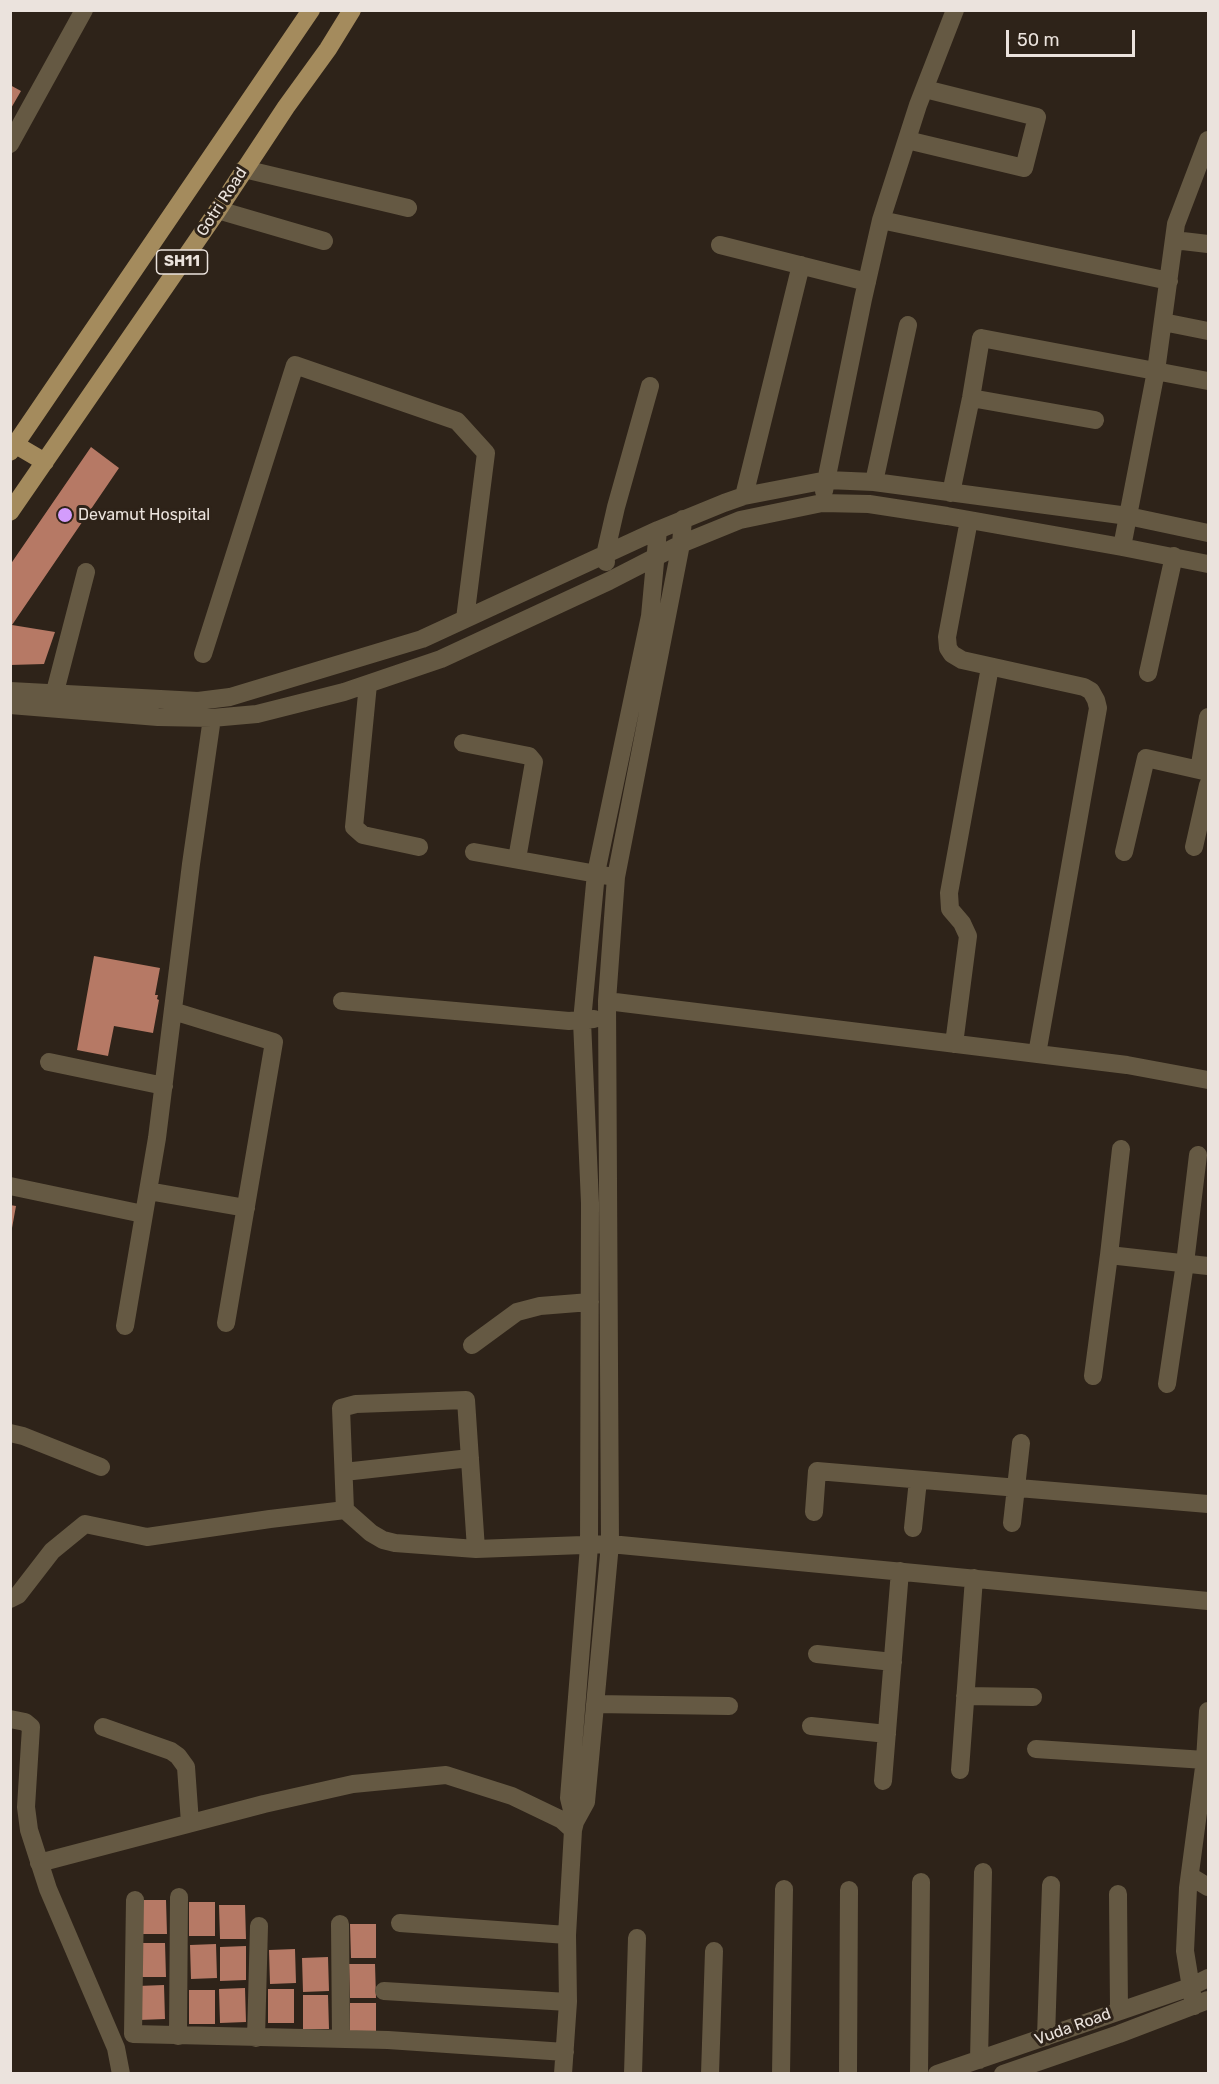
<!DOCTYPE html>
<html>
<head>
<meta charset="utf-8">
<style>
  body { margin:0 }
  #map { position:relative; width:1219px; height:2084px; overflow:hidden; background:#2e2319; font-family:Rubik,sans-serif }
  canvas { display:block }
  .frame { position:absolute; inset:0; border:12px solid #ebe3dd; pointer-events:none }
  .scale { position:absolute; left:1006px; top:30px; width:129px; height:27px; box-sizing:border-box; border:3px solid #ebe3dd; border-top:0; padding-left:8px; font-size:18px; line-height:21px; white-space:nowrap; color:#ebe3dd; -webkit-text-stroke:4px #2e2319; paint-order:stroke }
</style>
</head>
<body>
<div id="map">
<canvas width="1219" height="2084"></canvas>
<div class="frame"></div>
<div class="scale">50 m</div>
</div>
<script>
const context = document.querySelector('canvas').getContext('2d');
context.lineJoin = 'round';
function fillPath(path, color) {
  context.fillStyle = color;
  context.fill(path, 'evenodd');
}
function poly(rows) {
  const path = new Path2D();
  for (const r of rows) {
    path.moveTo(r[0], r[1]);
    for (let i = 2; i < r.length; i += 2) path.lineTo(r[i], r[i + 1]);
  }
  return path;
}
function stroke(path, color, width, dash) {
  context.strokeStyle = color;
  context.lineWidth = width;
  context.lineCap = dash ? 'butt' : 'round';
  context.setLineDash(dash || []);
  context.stroke(path);
}
function drawText(font, color, halo, rows, align = 'center') {
  context.font = font + ' Rubik,sans-serif';
  context.lineWidth = 6;
  context.setLineDash([]);
  context.textBaseline = 'middle';
  context.strokeStyle = halo;
  context.fillStyle = color;
  for (const [text, x, y, turn = 0] of rows) {
    context.save();
    context.translate(x, y);
    context.rotate((+turn || 0) * Math.PI / 180);
    context.textAlign = isNaN(turn) ? turn : align;
    if (halo) context.strokeText(text, 0, 0);
    context.fillText(text, 0, 0);
    context.restore();
  }
}
fillPath(poly([
  [10,85,21,91,10,110],
  [91,447,119,468,12,625,55,632,44,664,10,665,10,565],
  [94,956,160,968,155,995,158,995,157,999,159,1000,153,1033,114,1026,108,1056,77,1050],
  [10,1205,16,1206,12,1228,10,1228],
  [141,1900,166,1900,167,1934,141,1934],
  [189,1902,215,1902,215,1936,189,1936],
  [219,1905,245,1905,246,1939,220,1939],
  [350,1924,376,1924,376,1958,351,1958],
  [139,1943,165,1943,166,1977,139,1977],
  [216,1944,217,1978,191,1979,190,1945],
  [246,1946,246,1980,220,1981,220,1947],
  [295,1949,296,1983,270,1984,269,1950],
  [328,1957,329,1991,303,1992,302,1958],
  [349,1964,375,1964,376,1998,350,1998],
  [164,1985,165,2019,139,2020,138,1986],
  [245,1988,246,2022,220,2023,219,1989],
  [268,1989,294,1989,294,2023,268,2023],
  [189,1990,215,1990,215,2024,189,2024],
  [303,1995,328,1995,329,2029,303,2029],
  [350,2003,376,2003,376,2036,350,2037]
]), '#b67965');
stroke(poly([
  [907,140,1024,168,1037,117,925,89],
  [10,144,84,10],
  [244,169,408,208],
  [218,210,324,241],
  [881,220,1169,281],
  [1174,240,1208,244],
  [720,245,867,282],
  [1163,322,1208,331],
  [971,398,1095,420],
  [874,482,908,325],
  [824,491,863,299,881,220,918,105,955,10],
  [951,493,971,398,981,338,1208,381],
  [744,496,801,265],
  [969,520,947,637,948,648,952,654,962,660,1084,687,1091,691,1096,700,1098,708,1037,1054],
  [1122,547,1156,371,1176,224,1208,140],
  [606,562,605,555,616,507,650,386],
  [203,654,295,365,457,421,486,453,465,619],
  [1148,673,1174,556],
  [368,684,354,827,363,835,419,847],
  [10,691,198,701,230,697,422,639,658,530,724,503,744,496,827,480,874,482,1128,516,1208,533],
  [10,705,158,717,212,718,257,714,344,692,441,659,609,581,681,544,740,520,822,503,869,504,947,516,1122,547,1208,564],
  [51,707,86,572],
  [463,743,529,756,534,762,517,859],
  [1199,770,1208,717],
  [1194,847,1208,785],
  [474,852,608,876],
  [1124,852,1146,758,1208,772],
  [342,1001,569,1021,594,1019],
  [607,1001,1127,1065,1208,1080],
  [173,1011,274,1042,226,1323],
  [954,1044,968,936,962,923,950,909,949,893,990,667],
  [49,1062,164,1086],
  [1121,1149,1109,1255,1208,1266],
  [10,1186,143,1214],
  [148,1191,246,1208],
  [125,1326,157,1138,191,864,212,718],
  [472,1345,517,1312,540,1306,590,1302],
  [1093,1376,1109,1255],
  [1167,1384,1185,1263,1198,1155],
  [10,1433,23,1436,101,1467],
  [344,1472,470,1458],
  [345,1510,371,1533,383,1540,395,1543,476,1549],
  [814,1512,817,1471,1208,1504],
  [1012,1523,1021,1443],
  [913,1528,918,1480],
  [10,1599,18,1595,52,1551,85,1524,147,1537,270,1519,345,1510,341,1408,356,1404,466,1400,476,1549,610,1544,1208,1601],
  [817,1654,893,1662],
  [965,1696,1033,1697],
  [595,1704,729,1706],
  [10,1719,25,1722,31,1727,26,1807,29,1830,48,1889,116,2048,121,2074],
  [811,1726,887,1734],
  [103,1727,171,1751,178,1756,186,1767,190,1823],
  [1036,1749,1205,1760],
  [960,1770,974,1578],
  [883,1781,900,1571],
  [575,1822,569,1798,589,1546,590,1203,582,1021,596,873,650,616,658,530],
  [39,1863,264,1804,353,1784,446,1775,512,1796,562,1820,573,1830],
  [1190,1876,1208,1887],
  [1118,1894,1119,2010],
  [135,1900,133,2034,388,2040,565,2052],
  [400,1923,567,1935],
  [340,1924,341,2039],
  [384,1991,568,2002],
  [1194,2006,1185,1951,1188,1888,1205,1760,1208,1711],
  [178,2036,179,1897],
  [1046,2037,1051,1885],
  [256,2038,259,1926],
  [979,2060,983,1872],
  [563,2074,568,2002,567,1935,573,1830,575,1822,586,1802,610,1544,607,1001,616,877,681,544,683,519],
  [633,2074,637,1938],
  [710,2074,714,1951],
  [781,2074,784,1889],
  [848,2074,849,1890],
  [919,2074,921,1882],
  [937,2074,1190,1987,1208,1978],
  [1003,2074,1119,2034,1208,2000]
]), '#655943', 18);
stroke(poly([
  [16,445,45,462],
  [10,452,311,10],
  [10,512,218,210,286,107,328,49,352,10]
]), '#a48b5d', 18);
for (const [x, y, r, color] of [
  [65,515,8,"#d39cfc"]
]) {
  const dot = new Path2D();
  dot.arc(x, y, r, 0, 2 * Math.PI);
  context.fillStyle = color;
  context.fill(dot);
  stroke(dot, '#2e2319', 2);
}
for (const [x, y, w] of [
  [182,262,51]
]) {
  const box = new Path2D();
  box.roundRect(x - w / 2, y - 12, w, 24, 4.5);
  context.fillStyle = '#2e2319';
  context.fill(box);
  stroke(box, '#ebe3dd', 1.5);
}
drawText('bold 15px', '#ebe3dd', null, [
  ["SH11",182,262]
]);
drawText('16px', '#ebe3dd', '#2e2319', [
  ["Gotri Road",222,202,-57],
  ["Vuda Road",1073,2027,-20]
]);
drawText('16px', '#ebe3dd', '#2e2319', [
  ["Devamut Hospital",78,515]
], 'left');
</script>
</body>
</html>
